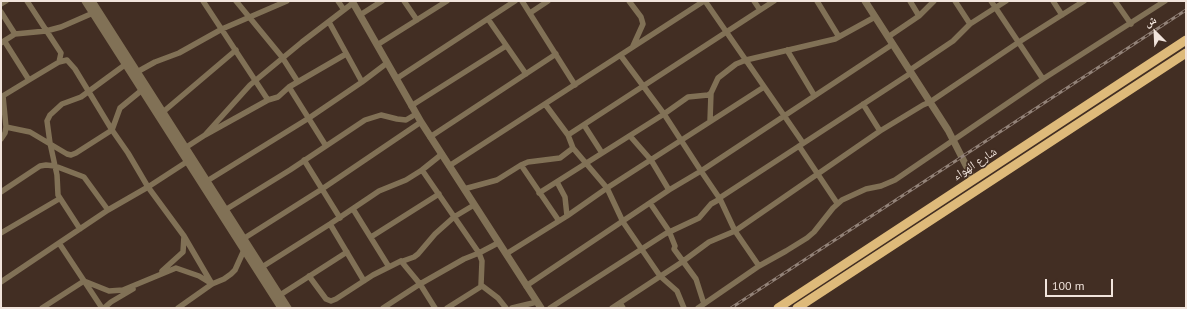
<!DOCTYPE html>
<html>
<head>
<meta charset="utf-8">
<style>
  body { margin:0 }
  #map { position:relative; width:1187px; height:309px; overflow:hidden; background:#422e23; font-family:"PT Sans","Noto Naskh Arabic",sans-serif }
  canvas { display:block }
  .frame { position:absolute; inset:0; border:2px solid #f1e4dc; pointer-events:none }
  .north { position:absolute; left:1135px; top:12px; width:40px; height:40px; -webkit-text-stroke:3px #422e23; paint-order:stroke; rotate:336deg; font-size:11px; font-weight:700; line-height:16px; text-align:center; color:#f1e4dc }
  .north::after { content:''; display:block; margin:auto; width:14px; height:18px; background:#f1e4dc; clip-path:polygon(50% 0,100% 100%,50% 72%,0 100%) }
  .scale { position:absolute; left:1045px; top:279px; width:68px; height:18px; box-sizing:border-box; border:2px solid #f1e4dc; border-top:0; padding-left:5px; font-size:12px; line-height:14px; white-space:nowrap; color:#f1e4dc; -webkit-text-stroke:3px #422e23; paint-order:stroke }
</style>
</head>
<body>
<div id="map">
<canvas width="1187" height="309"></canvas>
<div class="frame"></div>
<div class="north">ش</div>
<div class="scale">100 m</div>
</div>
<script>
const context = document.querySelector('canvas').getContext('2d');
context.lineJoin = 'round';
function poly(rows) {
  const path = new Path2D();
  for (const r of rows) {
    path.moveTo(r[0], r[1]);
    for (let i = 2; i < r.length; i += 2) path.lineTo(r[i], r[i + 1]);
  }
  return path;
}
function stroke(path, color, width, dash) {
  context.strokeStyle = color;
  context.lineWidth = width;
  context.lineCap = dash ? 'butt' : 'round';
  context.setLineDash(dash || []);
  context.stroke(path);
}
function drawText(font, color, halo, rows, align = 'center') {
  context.font = font + ' "PT Sans","Noto Naskh Arabic",sans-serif';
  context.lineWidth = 3.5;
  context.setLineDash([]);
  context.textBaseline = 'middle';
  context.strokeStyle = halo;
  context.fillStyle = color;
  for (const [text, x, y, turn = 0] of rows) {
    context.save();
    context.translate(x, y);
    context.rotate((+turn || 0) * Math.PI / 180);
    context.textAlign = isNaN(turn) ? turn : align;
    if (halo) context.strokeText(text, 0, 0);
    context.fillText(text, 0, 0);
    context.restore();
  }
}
stroke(poly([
  [27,1,61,53,59,62],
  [203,1,268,100],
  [236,1,282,57,298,82],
  [338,1,344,10],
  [404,1,417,20],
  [522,1,575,85],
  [629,1,641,17,643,24,633,46],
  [705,1,803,143],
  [754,1,760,10],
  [817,1,839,37],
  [910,1,919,16],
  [955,1,970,24],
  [991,1,1043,79],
  [1053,1,1062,15],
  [1115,1,1131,24],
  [1,4,6,1],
  [1,12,15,34],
  [530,13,548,1],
  [360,15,382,1],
  [488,19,526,74],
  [329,22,362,82],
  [888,37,919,16,934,1],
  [5,42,29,80,59,62,67,60,75,69,112,130,128,153,148,187,184,236,212,284],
  [1,43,15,34,46,31,61,27,93,13],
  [377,45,447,1],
  [787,50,814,95],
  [621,56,664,114,701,171,720,199,735,231,759,266],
  [910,70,953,41,970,24,1006,1],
  [137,72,155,62,179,53,222,29,287,1],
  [396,79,515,1],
  [289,87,326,146],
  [1,97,29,80],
  [545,104,568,135,573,148,607,188,623,222,660,276,677,291,684,308],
  [863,104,880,131],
  [411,106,506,46],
  [163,112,236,50],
  [710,121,711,93],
  [584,125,602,153],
  [6,127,30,132,67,154,71,155,76,153,112,130,120,108,142,90],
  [205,135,250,85,302,42,353,3],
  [568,135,774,1],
  [630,136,651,160,669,190],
  [430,137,556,54],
  [1,139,5,133,6,127,3,96],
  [799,146,837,203],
  [185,148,205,135,268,100,278,97,289,87,346,54],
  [304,160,340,218],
  [521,165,559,221],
  [449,166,704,1],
  [422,170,479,253,482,261,481,285,498,298,506,308],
  [207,181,309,118,362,82,387,63],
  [557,182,565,197,567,216],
  [464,189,497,180,521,165,528,162,560,158,573,148],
  [1,192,40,166,46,165,55,166,84,177,108,210],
  [539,193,664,114,688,97,708,95,711,93,718,78,736,64,746,60,835,39,875,17],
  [650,203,669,231,675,246,674,249,696,279,704,304],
  [353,209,389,267],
  [225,210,290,170,365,120,381,115,397,119,406,120,416,114],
  [330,224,364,281],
  [80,229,58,195,57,175,50,143,47,121,50,115,62,104,81,97,126,64],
  [1,233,59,199],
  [371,237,439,194],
  [243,239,322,189,421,122],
  [59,243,102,308],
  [506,254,567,216,607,188,764,87],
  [401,261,420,284,435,308],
  [262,267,330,224,379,191,406,180,422,170,442,154],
  [162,271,183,252,184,236],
  [309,276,326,299,331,301,336,299,373,275,401,261,403,261,414,257,418,254,435,234,454,217,474,205],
  [1,282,108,210,148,187,188,161],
  [526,286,669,190,701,171,893,44],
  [280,295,347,252],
  [620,303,623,308],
  [42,308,84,281,109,291,123,290,176,268,199,276,212,284],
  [104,308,111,302,133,289],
  [178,308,212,284,224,279,231,274,235,270,244,250],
  [383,308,420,284,464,259,479,253,498,243],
  [447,308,482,286],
  [512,308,537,302],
  [550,308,665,234,699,218,711,204,720,199,721,197,911,73],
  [612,308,682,262,709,242,735,231,880,131,923,105,930,102,1019,42,1084,1],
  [698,308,759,266,786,251,807,238,814,232,833,208,842,200,866,189,881,186,895,180,1043,79,1165,1]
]), '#817156', 5.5);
stroke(poly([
  [85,1,281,308],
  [92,1,288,308],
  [352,1,421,122,541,308],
  [865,1,948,130,973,179]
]), '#817156', 7);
stroke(poly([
  [778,308,1186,40],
  [797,308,1186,53]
]), '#deba7a', 9);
const rail = poly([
  [731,308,1186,10]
]);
stroke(rail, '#928278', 3);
stroke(rail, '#422e23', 1.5, [4.5]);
drawText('12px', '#f1e4dc', '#422e23', [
  ["شارع الهواء",975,164,-33]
]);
</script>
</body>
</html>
